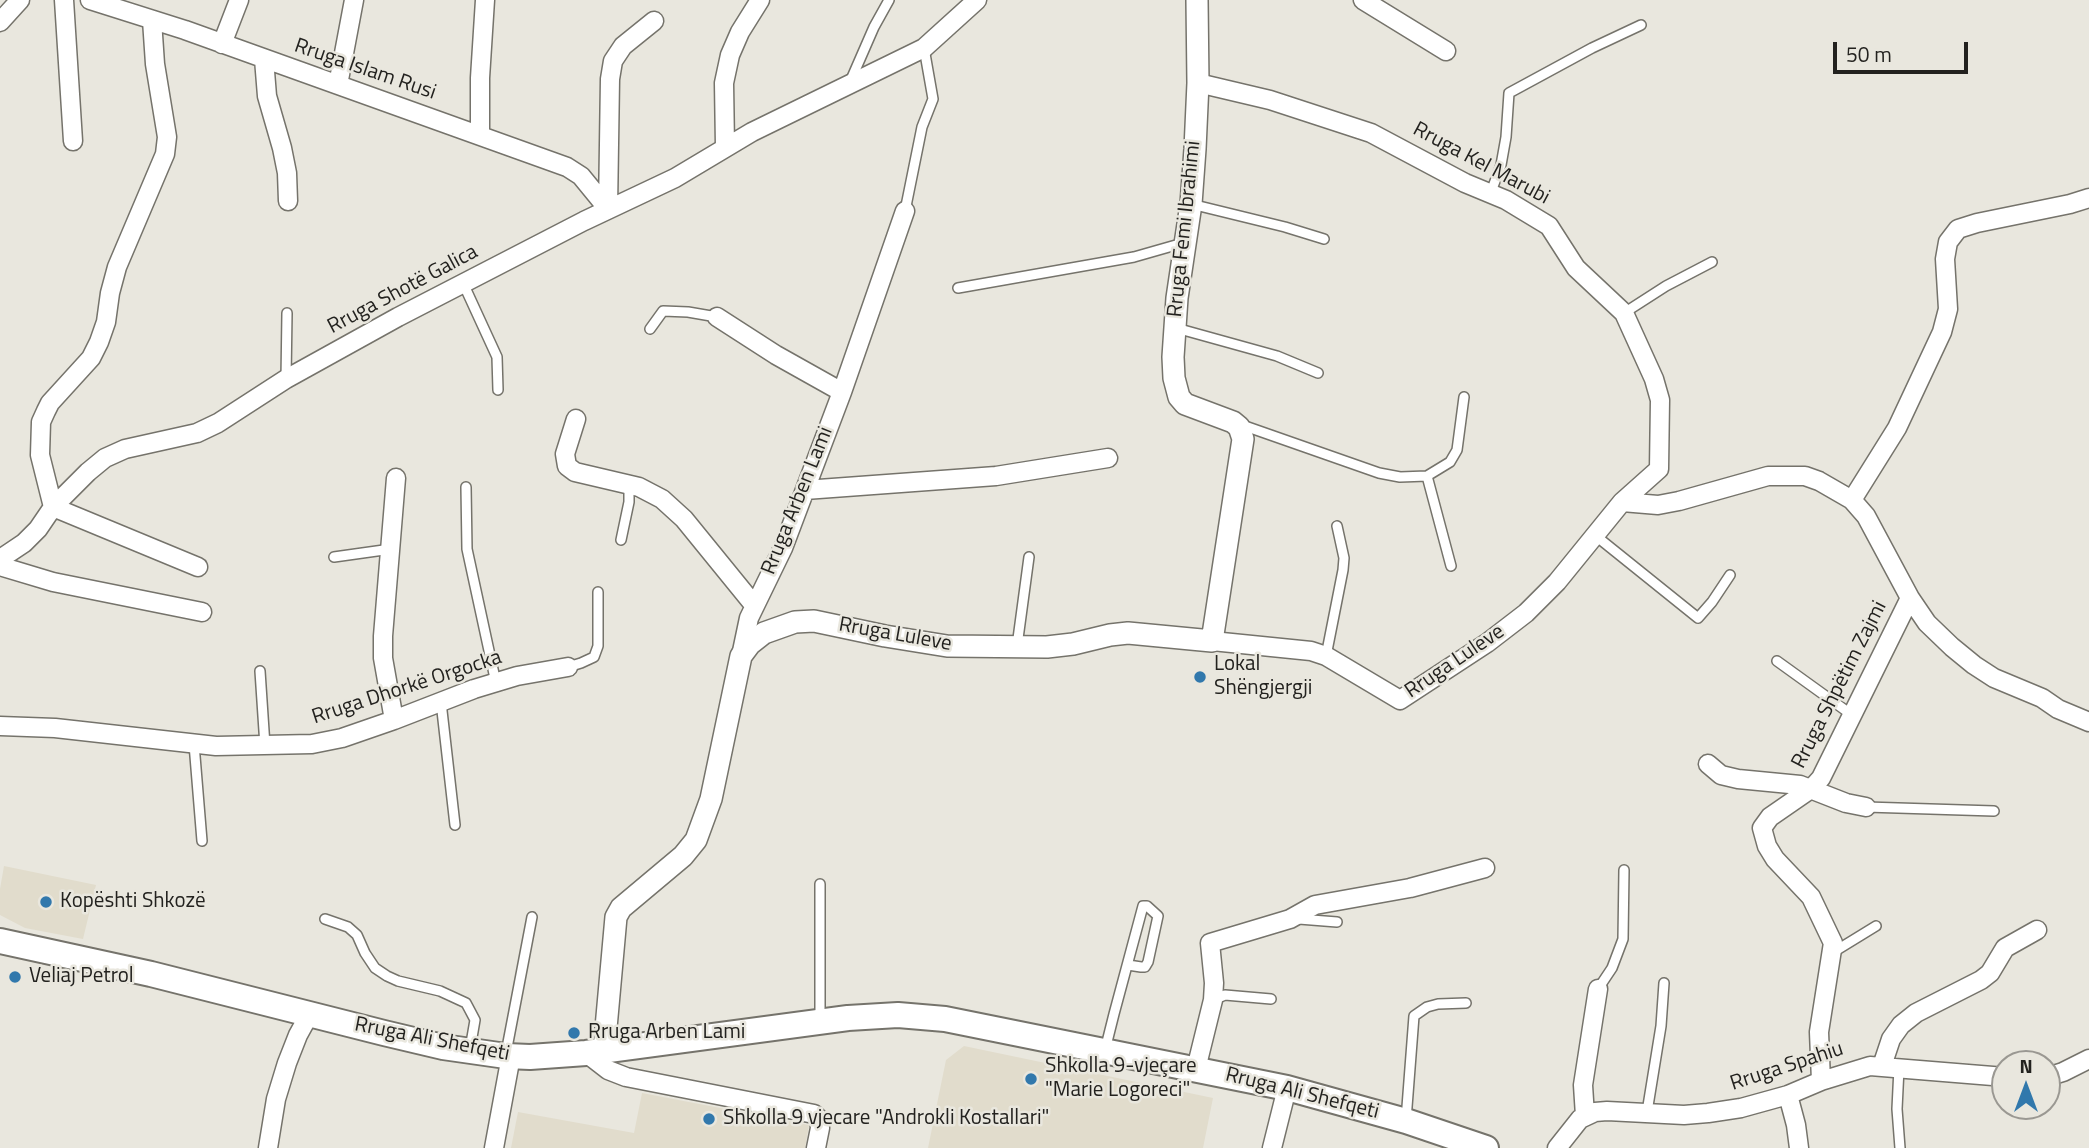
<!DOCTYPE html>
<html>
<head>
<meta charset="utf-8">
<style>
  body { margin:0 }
  #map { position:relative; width:2089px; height:1148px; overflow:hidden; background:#e9e7de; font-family:"Titillium Web",sans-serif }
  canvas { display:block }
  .north { position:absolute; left:1991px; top:1050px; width:70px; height:70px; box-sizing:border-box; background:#e9e7de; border:2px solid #9a9892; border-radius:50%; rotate:0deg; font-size:19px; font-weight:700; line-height:28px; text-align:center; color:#23221f }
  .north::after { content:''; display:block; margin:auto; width:24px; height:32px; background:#3178ac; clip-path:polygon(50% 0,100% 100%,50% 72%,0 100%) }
  .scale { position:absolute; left:1833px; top:42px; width:135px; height:32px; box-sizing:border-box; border:4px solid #23221f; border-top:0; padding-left:9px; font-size:21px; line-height:24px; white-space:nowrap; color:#23221f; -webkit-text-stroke:5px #e9e7de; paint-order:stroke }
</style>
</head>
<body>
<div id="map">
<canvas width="2089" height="1148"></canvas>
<div class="north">N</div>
<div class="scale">50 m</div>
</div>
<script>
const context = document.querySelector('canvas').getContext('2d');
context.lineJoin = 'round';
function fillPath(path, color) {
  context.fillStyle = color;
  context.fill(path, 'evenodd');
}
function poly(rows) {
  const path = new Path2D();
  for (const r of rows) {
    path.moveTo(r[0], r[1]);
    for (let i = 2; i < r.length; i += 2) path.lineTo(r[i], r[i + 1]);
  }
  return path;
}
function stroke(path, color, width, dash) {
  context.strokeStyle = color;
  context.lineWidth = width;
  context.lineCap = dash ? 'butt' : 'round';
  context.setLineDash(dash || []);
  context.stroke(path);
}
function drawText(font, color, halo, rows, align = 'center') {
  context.font = font + ' "Titillium Web",sans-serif';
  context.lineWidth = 5;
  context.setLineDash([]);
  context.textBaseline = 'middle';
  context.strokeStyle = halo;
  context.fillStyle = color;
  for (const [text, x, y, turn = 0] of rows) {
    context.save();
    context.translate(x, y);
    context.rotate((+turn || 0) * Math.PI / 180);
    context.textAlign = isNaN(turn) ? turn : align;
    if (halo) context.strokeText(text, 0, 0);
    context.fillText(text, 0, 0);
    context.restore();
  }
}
fillPath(poly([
  [4,866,96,885,83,939,25,928,0,915,0,889],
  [964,1046,1213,1098,1203,1148,928,1148,946,1060],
  [642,1093,809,1125,805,1148,511,1148,518,1112,634,1133]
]), '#e1dccc');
const service = poly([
  [850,82,874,27,889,0],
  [1491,192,1501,165,1506,137,1509,93,1592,48,1641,25],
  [1191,204,1285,227,1324,239],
  [905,211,922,127,933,99,924,48],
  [463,283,497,357,498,390],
  [958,288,1134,257,1183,243],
  [1624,313,1666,286,1712,262],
  [1176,328,1277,356,1318,373],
  [650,329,663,311,688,312,717,317],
  [286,379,287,313],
  [1242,425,1379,473,1400,477,1427,476,1450,462,1457,450,1464,397],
  [1427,476,1451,566],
  [466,487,467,549,496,683],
  [1596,536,1698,618,1712,602,1730,575],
  [621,540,629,502,629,484],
  [334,557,391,549],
  [1017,646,1029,557],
  [1326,656,1343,570,1344,558,1337,526],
  [1777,661,1852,715],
  [568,667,581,663,594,657,598,646,598,592],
  [260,671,265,746],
  [441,702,455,825],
  [194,744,202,841],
  [1866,807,1994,811],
  [820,884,820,1020],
  [325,919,348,927,357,935,365,953,375,968,387,976,398,981,440,991,466,1003,475,1020,470,1049],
  [1299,919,1337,922],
  [1832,953,1876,926],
  [1598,989,1612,968,1623,939,1624,870],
  [1213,1000,1225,995,1271,999],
  [1105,1050,1114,1014,1143,906,1147,906,1158,916,1148,962,1145,967,1141,967,1128,965],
  [506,1053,532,917],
  [1899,1068,1897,1109,1900,1148],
  [1647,1112,1661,1026,1664,983],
  [1406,1120,1414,1016,1427,1007,1438,1004,1466,1003]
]);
const minor = poly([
  [64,0,73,141],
  [90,0,185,30,567,167,581,176,608,209],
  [1363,0,1446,51],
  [152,20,155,64,167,137,165,154,117,267,110,293,106,322,99,342,91,358,50,403,46,411,41,422,40,455,53,507,198,567],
  [0,22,20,0],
  [222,44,239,0],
  [264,59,267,96,282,148,287,173,288,201],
  [1198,83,1270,100,1371,133,1465,183,1506,200,1549,226,1576,268,1624,313,1654,379,1660,400,1659,469,1622,502],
  [338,85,354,0],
  [480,135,480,78,485,0],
  [725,147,724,83,730,55,740,32,760,0],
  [608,209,610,79,613,61,623,46,654,21],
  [717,317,776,355,842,392],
  [576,419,565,454,567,466,575,472,639,487,662,499,684,519,754,605],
  [805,490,996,476,1108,458],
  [1852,500,1897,428,1942,332,1948,309,1945,259,1948,242,1958,229,1977,223,2070,204,2089,198],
  [0,559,24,543,38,529,53,507,88,472,105,458,125,449,197,433,218,423,286,379,398,317,584,221,675,178,752,132,924,48,977,0],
  [0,566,53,582,202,612],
  [1212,641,1311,651,1326,656,1400,700,1487,643,1526,613,1557,582,1622,502,1658,505,1679,501,1768,476,1805,476,1819,481,1852,500,1866,516,1910,598,1927,623,1952,647,1974,665,1994,678,2042,698,2058,709,2089,722],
  [741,656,749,618,783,548,842,392,905,211],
  [394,720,383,658,383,636,396,478],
  [0,726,55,728,216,746,312,744,342,738,394,720,474,689,517,676,568,667],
  [1708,764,1721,775,1738,779,1800,785,1846,803,1866,807],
  [586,1053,608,1070,626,1077,814,1114,819,1119,820,1128,816,1148],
  [1882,1066,1891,1039,1901,1025,1916,1013,1981,980,1990,973,2005,948,2037,930],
  [1196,1069,1213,1000,1214,983,1210,943,1290,919,1315,905,1410,888,1485,868],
  [2047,1077,2063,1072,2089,1059],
  [1821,1081,1819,1032,1833,943,1811,897,1775,859,1767,846,1762,828,1770,817,1812,788,1821,778,1910,598],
  [1788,1095,1796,1125,1799,1148],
  [1585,1116,1583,1085,1598,989],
  [268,1148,276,1099,287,1063,298,1035,309,1015],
  [494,1148,511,1056],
  [1272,1148,1287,1088],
  [1557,1148,1580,1119,1595,1112,1607,1111,1684,1115,1708,1113,1741,1108,1788,1095,1821,1081,1870,1066,2005,1077]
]);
const tertiary = poly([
  [604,1050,616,917,621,908,683,856,696,840,711,799,741,656,750,644,764,633,795,622,814,621,885,636,947,646,1047,647,1073,644,1110,635,1128,633,1212,641,1243,439,1239,427,1233,422,1185,404,1179,397,1174,378,1173,357,1177,298,1191,204,1195,149,1198,83,1197,0]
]);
const secondary = poly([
  [0,941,151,974,384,1033,443,1047,506,1056,530,1057,586,1053,848,1018,898,1015,945,1019,1287,1088,1406,1121,1486,1148]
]);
stroke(service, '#75736b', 12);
stroke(minor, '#75736b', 21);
stroke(tertiary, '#75736b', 24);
stroke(secondary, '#75736b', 28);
stroke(service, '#fff', 9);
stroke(minor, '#fff', 18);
stroke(tertiary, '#fff', 21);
stroke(secondary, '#fff', 24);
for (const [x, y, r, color] of [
  [1200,677,7,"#3178ac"],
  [46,902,7,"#3178ac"],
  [15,977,7,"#3178ac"],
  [574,1033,7,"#3178ac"],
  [1031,1079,7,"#3178ac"],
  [709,1119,7,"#3178ac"]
]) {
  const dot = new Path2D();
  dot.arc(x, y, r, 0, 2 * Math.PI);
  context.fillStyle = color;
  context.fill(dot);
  stroke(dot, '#e9e7de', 2.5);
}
drawText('21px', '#23221f', '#e9e7de', [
  ["Rruga Islam Rusi",365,70,19],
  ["Rruga Kel Marubi",1481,164,28],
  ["Rruga Femi Ibrahimi",1185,229,-84],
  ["Rruga Shotë Galica",403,290,-28],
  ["Rruga Arben Lami",798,501,-68],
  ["Rruga Luleve",895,635,10],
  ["Rruga Luleve",1455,662,-34],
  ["Rruga Shpëtim Zajmi",1840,685,-63],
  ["Rruga Dhorkë Orgocka",407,688,-18],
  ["Rruga Ali Shefqeti",432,1040,11],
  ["Rruga Spahiu",1787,1067,-18],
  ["Rruga Ali Shefqeti",1302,1094,14]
]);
drawText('21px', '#23221f', '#e9e7de', [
  ["Lokal",1214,665],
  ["Shëngjergji",1214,689],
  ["Kopështi Shkozë",60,902],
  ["Veliaj Petrol",29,977],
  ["Rruga Arben Lami",588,1033],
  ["Shkolla 9-vjeçare",1045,1067],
  ["\"Marie Logoreci\"",1045,1091],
  ["Shkolla 9 vjecare \"Androkli Kostallari\"",723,1119]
], 'left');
</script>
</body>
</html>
